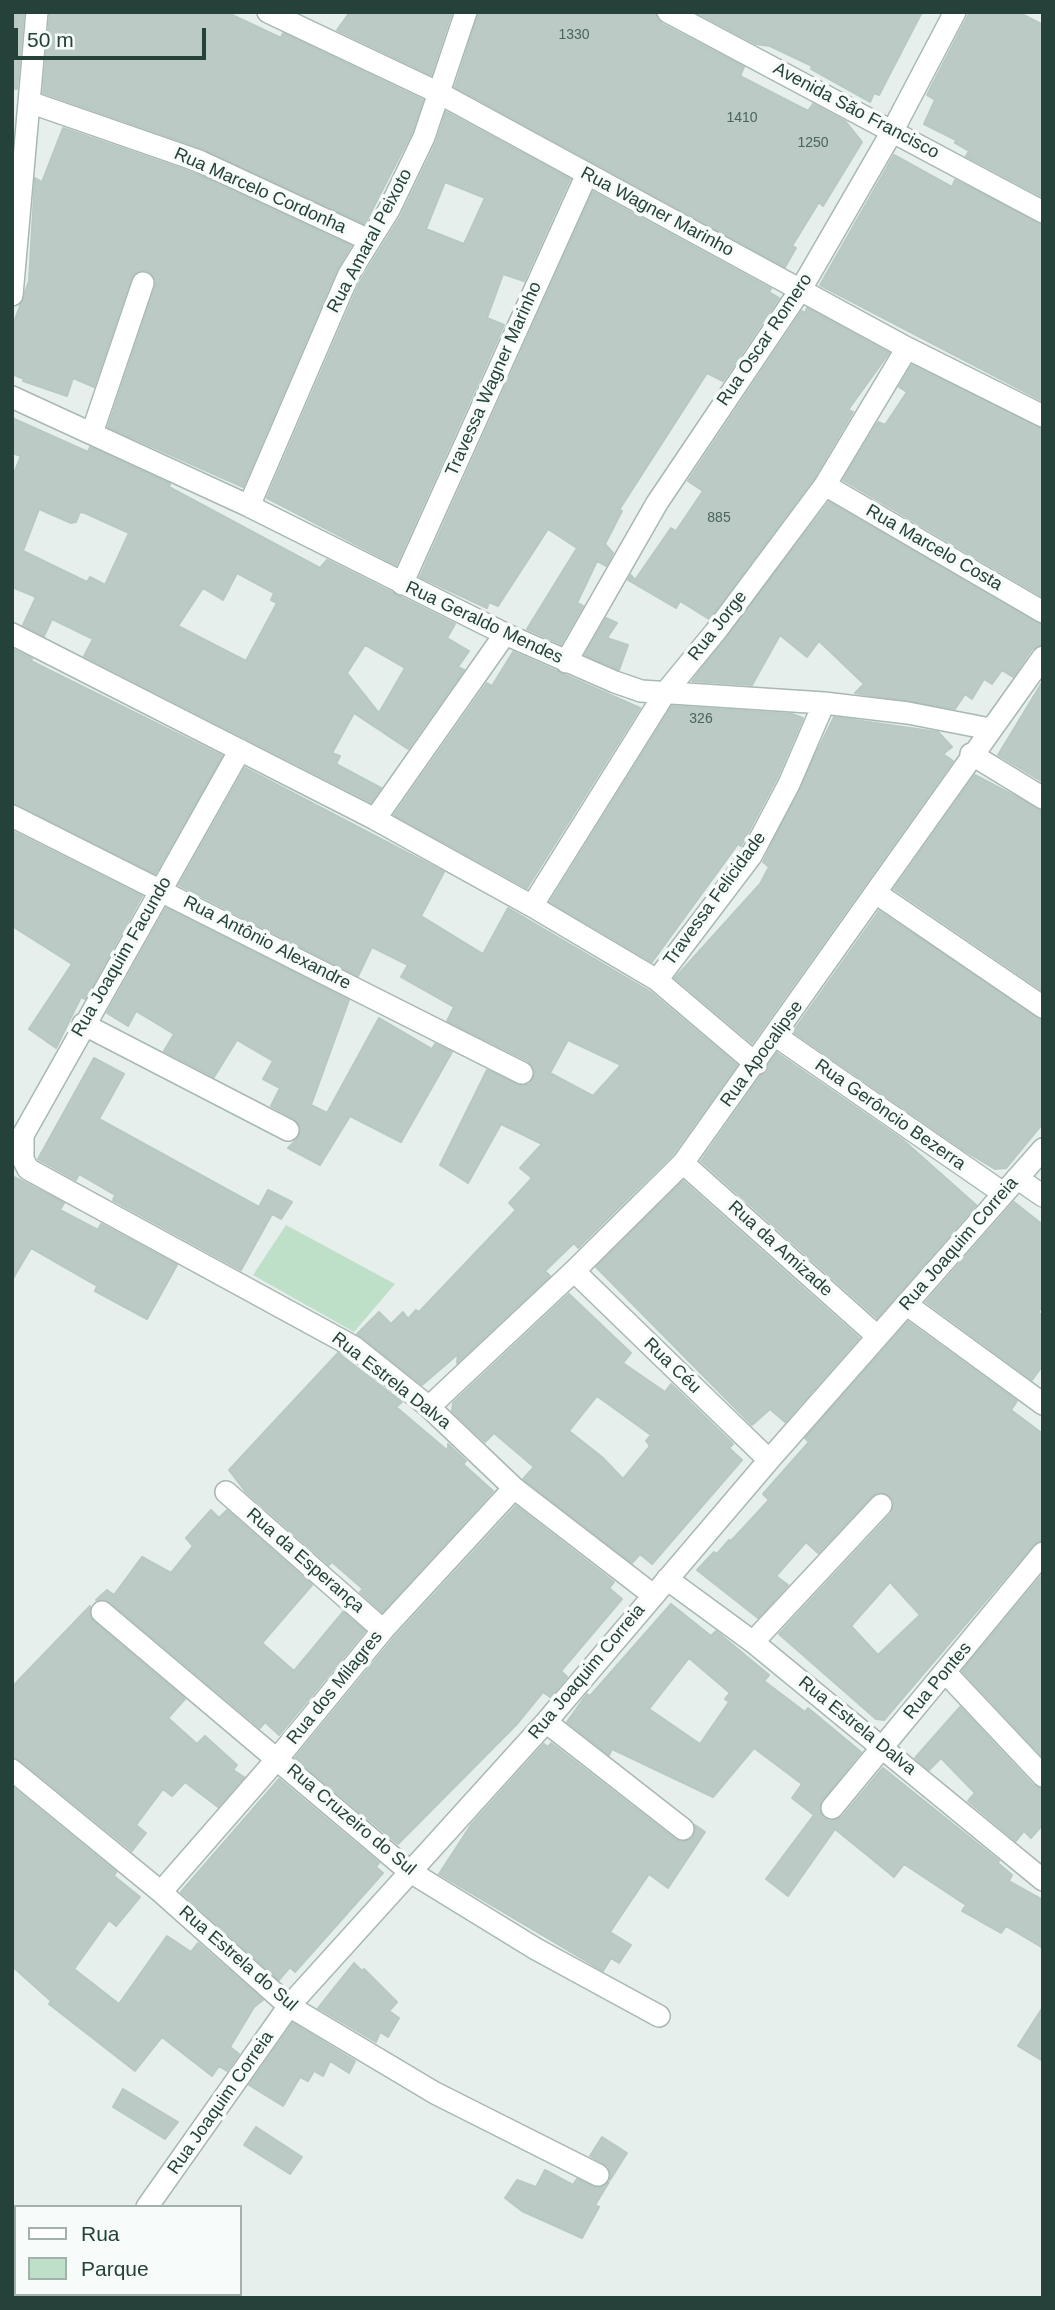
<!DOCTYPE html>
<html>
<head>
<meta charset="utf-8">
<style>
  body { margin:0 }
  #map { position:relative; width:1055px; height:2310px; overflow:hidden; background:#e6efeb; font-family:Helvetica,sans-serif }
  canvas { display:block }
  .frame { position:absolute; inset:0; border:14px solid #24423a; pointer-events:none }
  .legend { position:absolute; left:14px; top:2205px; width:228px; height:91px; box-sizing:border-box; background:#f7fbf9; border:2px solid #a3b1ad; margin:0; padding:9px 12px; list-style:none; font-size:21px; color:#24423a }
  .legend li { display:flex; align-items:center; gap:14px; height:35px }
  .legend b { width:35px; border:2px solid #a3b1ad }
  .scale { position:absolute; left:14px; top:28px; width:192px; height:32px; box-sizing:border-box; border:4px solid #24423a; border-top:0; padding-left:9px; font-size:21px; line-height:24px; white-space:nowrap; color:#24423a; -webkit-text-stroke:5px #f7fbf9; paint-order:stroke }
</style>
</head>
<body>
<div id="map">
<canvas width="1055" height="2310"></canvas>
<div class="frame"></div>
<ul class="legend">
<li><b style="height:9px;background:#fff"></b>Rua</li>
<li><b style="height:19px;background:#bfe0c8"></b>Parque</li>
</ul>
<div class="scale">50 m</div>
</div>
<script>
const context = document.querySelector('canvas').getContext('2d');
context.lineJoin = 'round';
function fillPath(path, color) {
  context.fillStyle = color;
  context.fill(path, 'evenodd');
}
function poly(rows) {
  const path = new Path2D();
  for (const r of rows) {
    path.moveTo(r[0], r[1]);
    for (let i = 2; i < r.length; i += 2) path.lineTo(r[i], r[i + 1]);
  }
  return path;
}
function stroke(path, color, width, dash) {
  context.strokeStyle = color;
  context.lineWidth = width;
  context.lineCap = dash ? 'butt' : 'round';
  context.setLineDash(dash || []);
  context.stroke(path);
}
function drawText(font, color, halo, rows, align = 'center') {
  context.font = font + ' Helvetica,sans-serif';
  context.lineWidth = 7;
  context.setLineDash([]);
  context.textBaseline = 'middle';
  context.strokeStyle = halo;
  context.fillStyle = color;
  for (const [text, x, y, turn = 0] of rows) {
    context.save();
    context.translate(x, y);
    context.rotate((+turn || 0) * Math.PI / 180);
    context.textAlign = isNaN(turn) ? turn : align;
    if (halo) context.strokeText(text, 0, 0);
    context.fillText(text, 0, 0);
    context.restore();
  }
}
fillPath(poly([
  [286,1225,395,1284,354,1332,253,1275]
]), '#bfe0c8');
const building = poly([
  [12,12,24,12,17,89,12,88,12,12],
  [50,12,226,12,281,38,283,33,423,100,412,132,365,224,203,149,43,93,50,12],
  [350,12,452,12,431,75,337,30,350,12],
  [479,12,655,12,662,24,744,67,740,76,808,111,813,104,846,122,862,142,823,206,819,202,792,246,796,248,785,267,455,87,479,12],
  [696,12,922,12,879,95,874,93,870,102,811,69,812,66,770,46,756,44,696,12],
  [970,12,1018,12,1043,25,1043,197,966,156,969,151,955,143,956,140,924,124,935,100,927,95,970,12],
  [446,112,570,179,524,281,503,274,487,318,504,325,396,565,267,498,361,280,401,216,436,143,446,112],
  [445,182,485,198,464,244,426,229,445,182],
  [63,128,194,173,351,246,337,269,243,487,108,427,155,287,156,280,148,271,140,270,131,279,94,387,73,378,67,396,23,381,24,379,12,374,13,325,29,281,35,178,42,182,63,128],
  [894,155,952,187,955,180,1043,225,1043,401,820,285,894,155],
  [593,192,771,289,769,292,779,298,723,381,707,373,619,510,622,511,605,544,613,553,606,566,597,561,577,603,583,606,561,644,527,629,577,548,548,529,498,606,489,602,487,608,420,577,593,192],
  [807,308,889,353,848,410,853,412,814,478,709,619,680,601,676,608,628,580,631,575,635,580,671,528,676,531,703,491,688,481,802,311,805,313,807,308],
  [912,365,1043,429,1043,597,843,480,878,422,885,425,907,392,899,387,912,365],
  [12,418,88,452,90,447,170,484,169,487,320,568,327,560,455,624,447,638,469,651,458,667,464,670,408,749,354,713,332,753,340,756,336,764,381,788,371,802,84,656,93,639,52,619,44,636,23,625,36,597,12,587,12,478,21,456,12,453,12,418],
  [39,509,71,523,76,522,80,512,85,513,129,533,105,585,90,577,87,582,23,551,39,509],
  [237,573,274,593,271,600,277,603,246,661,178,626,203,588,223,600,237,573],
  [365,645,405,668,379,713,347,673,365,645],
  [829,502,1043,625,1043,644,1032,649,1013,677,1002,670,992,684,984,679,972,699,965,694,955,709,855,693,864,684,819,641,807,657,780,635,752,685,692,681,829,502],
  [606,618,617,623,607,638,628,645,619,670,585,655,606,618],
  [14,650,32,659,31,661,222,756,155,874,12,803,14,650],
  [513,652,640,708,527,888,394,815,487,683,492,686,513,652],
  [1043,681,1043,782,998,755,1043,681],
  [672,706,792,714,803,718,777,778,741,846,738,844,652,962,550,902,672,706],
  [834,717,938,732,952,747,943,754,953,761,752,1043,675,978,760,884,769,867,763,862,834,717],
  [245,768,444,872,421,916,483,954,508,908,649,991,737,1065,673,1154,578,1248,574,1243,545,1271,550,1276,457,1363,458,1354,422,1385,357,1334,379,1312,391,1324,403,1312,408,1319,416,1310,419,1312,516,1210,509,1203,532,1178,520,1168,542,1144,501,1124,468,1183,440,1165,487,1070,522,1086,530,1084,535,1072,528,1061,447,1021,454,1007,401,977,408,965,372,947,358,976,179,885,245,768],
  [568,1040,621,1065,593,1096,550,1073,568,1040],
  [975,775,1043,811,1043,991,894,889,975,775],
  [12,831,142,896,85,999,81,997,56,1048,29,1029,72,964,12,926,12,831],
  [166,908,349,1000,311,1105,327,1113,379,1018,432,1049,435,1044,452,1052,401,1142,350,1116,320,1165,288,1148,299,1137,301,1129,295,1119,271,1106,280,1088,263,1079,273,1061,237,1040,214,1077,164,1051,174,1034,136,1011,128,1026,107,1013,166,908],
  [879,911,1043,1020,1043,1123,1006,1168,995,1169,965,1151,793,1032,879,911],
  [777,1053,903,1140,976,1205,877,1318,701,1161,777,1053],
  [94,1058,124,1074,99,1119,259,1207,268,1190,292,1202,281,1219,272,1214,241,1270,113,1200,115,1195,79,1174,76,1180,38,1159,94,1058],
  [12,1176,64,1203,60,1210,98,1230,101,1224,177,1265,147,1319,95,1291,97,1286,31,1248,12,1280,12,1176],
  [683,1181,859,1338,785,1422,770,1409,752,1425,596,1267,683,1181],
  [1014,1202,1043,1225,1043,1306,1038,1312,1043,1316,1043,1365,1032,1380,926,1302,1014,1202],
  [569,1294,631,1353,623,1363,665,1392,671,1384,733,1444,729,1448,742,1460,652,1564,640,1554,632,1563,523,1479,534,1467,494,1433,485,1442,452,1411,453,1403,569,1294],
  [597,1396,651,1435,646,1441,650,1446,623,1479,602,1457,569,1431,597,1396],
  [908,1322,1017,1401,1011,1410,1043,1434,1043,1540,1033,1545,884,1720,876,1719,779,1634,891,1514,894,1502,889,1495,878,1492,872,1496,818,1553,806,1542,776,1576,788,1585,758,1618,697,1570,714,1552,717,1554,729,1540,731,1541,769,1500,763,1494,809,1442,805,1438,908,1322],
  [890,1582,920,1615,878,1655,851,1626,890,1582],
  [338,1353,402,1402,396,1407,448,1451,448,1444,466,1461,463,1464,493,1491,382,1612,360,1592,363,1589,332,1562,329,1565,245,1491,229,1470,338,1353],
  [516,1506,614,1582,609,1588,622,1599,561,1671,567,1677,550,1697,543,1692,516,1725,398,1844,295,1758,393,1639,516,1506],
  [211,1510,219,1518,227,1510,312,1585,262,1643,294,1671,343,1612,365,1631,279,1735,265,1722,260,1728,110,1602,96,1600,107,1590,114,1595,142,1557,171,1573,193,1546,186,1538,211,1510],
  [1043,1574,1043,1757,962,1671,1043,1574],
  [671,1604,711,1636,716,1631,769,1675,764,1681,805,1712,808,1708,861,1752,822,1800,820,1812,823,1818,830,1821,842,1817,883,1768,999,1861,998,1863,1012,1875,1009,1881,1043,1900,1043,1948,1006,1926,1001,1933,962,1911,966,1905,904,1864,894,1877,835,1829,788,1896,766,1879,814,1815,792,1798,802,1784,754,1748,713,1797,612,1749,609,1755,567,1722,587,1694,590,1696,671,1604],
  [689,1658,730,1693,725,1699,729,1702,700,1744,649,1709,689,1658],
  [90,1606,90,1616,94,1622,185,1699,168,1718,197,1744,205,1736,237,1765,233,1770,244,1777,218,1807,185,1782,172,1796,163,1789,136,1825,146,1833,132,1851,20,1760,12,1757,12,1687,90,1606],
  [960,1707,1033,1785,1043,1789,1043,1824,1031,1838,1024,1831,1016,1841,968,1801,975,1793,941,1758,929,1770,915,1758,960,1707],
  [551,1743,676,1840,687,1841,693,1838,695,1825,705,1832,668,1888,649,1874,610,1932,631,1945,619,1963,611,1958,603,1971,439,1874,471,1825,544,1744,548,1747,551,1743],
  [279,1779,379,1863,376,1867,383,1873,295,1972,290,1967,279,1980,181,1892,279,1779],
  [12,1787,116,1872,114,1876,140,1897,116,1926,109,1920,74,1969,119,2004,167,1936,191,1952,198,1943,263,2000,254,2007,230,2047,239,2054,227,2071,219,2066,212,2076,162,2037,135,2071,49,2004,51,2001,12,1966,12,1787],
  [354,1963,362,1971,364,1969,397,2002,389,2011,399,2018,388,2037,380,2032,376,2042,318,2008,354,1963],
  [1043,2007,1043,2061,1018,2046,1043,2007],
  [293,2023,355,2061,349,2073,330,2061,323,2076,314,2071,308,2081,300,2077,283,2106,249,2085,293,2023],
  [123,2089,178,2122,165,2139,113,2107,123,2089],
  [256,2127,302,2157,290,2174,244,2145,256,2127],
  [602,2137,627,2153,610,2180,609,2167,590,2156,602,2137],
  [545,2170,573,2185,577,2179,598,2188,609,2182,595,2205,599,2207,582,2238,522,2211,505,2198,517,2180,536,2187,545,2170]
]);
fillPath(building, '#bbcac4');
stroke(building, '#b8c9c2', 2);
const minor = poly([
  [268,12,439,93,907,348,1043,416],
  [668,12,1043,212],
  [32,103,199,161,369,240],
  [12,295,37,12],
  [12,397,249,506,505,634,615,682,641,691,824,703,908,713,990,729],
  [92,433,143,283],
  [825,485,1043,612],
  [249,506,349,274,389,210,424,137,466,12],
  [402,584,587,174],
  [12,634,375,819,532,906,657,980,756,1064],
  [566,662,657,503,801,289,893,130,955,12],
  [240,750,23,1135,23,1159,28,1169,354,1347,429,1407,514,1488,653,1595],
  [971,754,1043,798],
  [12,816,522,1073],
  [375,819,505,634],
  [876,893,1043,1007],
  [532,906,665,693,716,631,825,485,907,348],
  [657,980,751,856,789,784,824,703],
  [83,1024,288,1130],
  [776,1036,1003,1193],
  [683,1163,877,1336],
  [1017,1178,1043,1196],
  [574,1271,769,1460],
  [906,1304,1043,1404],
  [429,1407,574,1271,683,1163,1043,657],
  [226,1492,383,1630],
  [667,1579,753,1642,1043,1880],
  [102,1612,409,1871,536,1949,659,2016],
  [753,1642,881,1505],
  [945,1672,1043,1776],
  [546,1722,683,1829],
  [12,1770,161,1892,289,2006,435,2093,598,2175],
  [832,1808,1043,1553],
  [161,1892,277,1759,383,1630,514,1488],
  [147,2207,289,2006,546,1722,769,1460,1043,1149],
  [82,2298,84,2294]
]);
stroke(minor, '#a8b8b2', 24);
stroke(minor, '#fff', 21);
drawText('14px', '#4a645c', null, [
  ["1330",574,35],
  ["1410",742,118],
  ["1250",813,143],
  ["885",719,518],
  ["326",701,719]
]);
drawText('18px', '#24423a', '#f7fbf9', [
  ["Avenida São Francisco",856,111,28],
  ["Rua Marcelo Cordonha",260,191,24],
  ["Rua Wagner Marinho",657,212,28],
  ["Rua Amaral Peixoto",370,241,-62],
  ["Rua Oscar Romero",765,340,-56],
  ["Travessa Wagner Marinho",494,379,-66],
  ["Rua Marcelo Costa",934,548,30],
  ["Rua Geraldo Mendes",484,623,25],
  ["Rua Jorge",718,626,-52],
  ["Travessa Felicidade",715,899,-54],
  ["Rua Antônio Alexandre",267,943,27],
  ["Rua Joaquim Facundo",122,957,-60],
  ["Rua Apocalipse",762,1054,-54],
  ["Rua Gerôncio Bezerra",890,1115,35],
  ["Rua Joaquim Correia",959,1244,-49],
  ["Rua da Amizade",780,1249,42],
  ["Rua Céu",672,1366,44],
  ["Rua Estrela Dalva",391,1381,38],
  ["Rua da Esperança",305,1561,41],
  ["Rua Joaquim Correia",587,1672,-50],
  ["Rua Pontes",938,1681,-50],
  ["Rua dos Milagres",335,1688,-51],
  ["Rua Estrela Dalva",857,1726,39],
  ["Rua Cruzeiro do Sul",351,1820,40],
  ["Rua Estrela do Sul",238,1959,41],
  ["Rua Joaquim Correia",221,2103,-55]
]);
</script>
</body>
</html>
